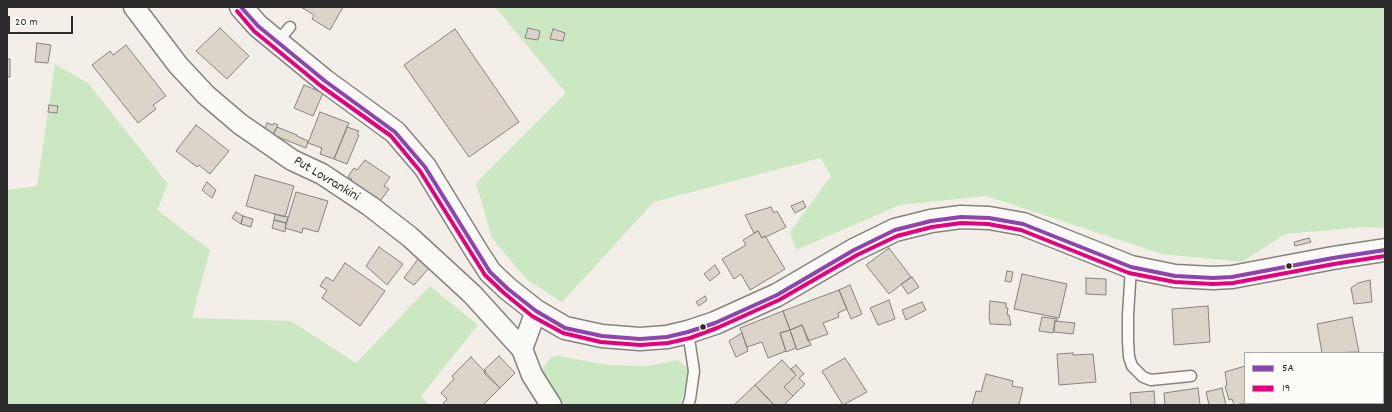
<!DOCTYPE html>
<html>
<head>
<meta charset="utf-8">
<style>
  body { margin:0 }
  #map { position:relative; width:1392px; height:412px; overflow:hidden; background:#f3efe8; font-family:Dekko,sans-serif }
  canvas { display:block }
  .frame { position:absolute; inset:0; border:8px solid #2b2b2b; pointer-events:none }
  .legend { position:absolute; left:1244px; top:352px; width:140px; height:52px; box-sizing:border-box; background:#fdfcf7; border:1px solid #a9a8a5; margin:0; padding:5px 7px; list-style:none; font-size:12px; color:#2b2b2b }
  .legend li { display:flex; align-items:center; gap:8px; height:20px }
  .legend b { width:20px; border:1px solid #a9a8a5 }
  .scale { position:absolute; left:8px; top:16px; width:65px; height:18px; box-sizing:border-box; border:2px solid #2b2b2b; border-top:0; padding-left:5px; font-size:12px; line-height:14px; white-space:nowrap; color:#2b2b2b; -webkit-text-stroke:3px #fdfcf7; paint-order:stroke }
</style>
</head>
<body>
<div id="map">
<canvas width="1392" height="412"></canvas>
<div class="frame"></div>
<ul class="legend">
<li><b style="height:5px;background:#8e44ad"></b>5A</li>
<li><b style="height:5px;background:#e5007d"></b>19</li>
</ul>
<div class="scale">20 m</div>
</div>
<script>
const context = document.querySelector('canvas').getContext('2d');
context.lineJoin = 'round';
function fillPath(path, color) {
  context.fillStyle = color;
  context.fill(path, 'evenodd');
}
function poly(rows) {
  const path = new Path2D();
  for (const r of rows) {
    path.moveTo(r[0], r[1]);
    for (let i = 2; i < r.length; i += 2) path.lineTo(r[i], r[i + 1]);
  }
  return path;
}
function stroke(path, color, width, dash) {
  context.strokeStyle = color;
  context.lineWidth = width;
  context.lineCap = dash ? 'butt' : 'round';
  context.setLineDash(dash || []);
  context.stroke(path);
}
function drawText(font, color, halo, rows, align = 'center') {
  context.font = font + ' Dekko,sans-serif';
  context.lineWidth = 3;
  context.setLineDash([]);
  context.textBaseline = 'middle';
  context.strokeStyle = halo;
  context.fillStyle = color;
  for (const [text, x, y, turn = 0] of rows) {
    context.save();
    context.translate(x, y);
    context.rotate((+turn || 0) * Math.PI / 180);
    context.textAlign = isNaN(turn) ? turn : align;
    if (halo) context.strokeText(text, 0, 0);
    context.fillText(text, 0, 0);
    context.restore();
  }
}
fillPath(poly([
  [495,7,1385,7,1385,228,1363,227,1285,234,1242,262,1162,254,986,196,900,205,796,250,790,232,831,176,821,158,654,202,562,302,527,280,492,238,476,183,566,93],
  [55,64,88,83,168,184,157,210,210,250,192,318,291,321,356,363,430,286,478,325,421,396,430,405,7,405,7,190,37,186],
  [558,356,608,365,647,366,678,360,688,369,689,376,680,405,562,405,553,396,540,372,551,357]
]), '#cce8c3');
const building = poly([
  [301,7,343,7,330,30,312,19,314,15,301,7],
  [220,28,249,56,227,79,196,51,220,28],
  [528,28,540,31,538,40,525,38,528,28],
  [455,29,519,122,469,157,404,65,455,29],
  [553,29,565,33,563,41,550,39,553,29],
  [37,43,51,45,48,63,35,62,37,43],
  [126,45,166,96,153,105,156,109,138,123,92,65,110,51,113,55,126,45],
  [7,59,10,59,10,77,7,77,7,59],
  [304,85,323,93,313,116,294,108,304,85],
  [49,105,58,106,57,113,48,112,49,105],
  [320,112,349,123,334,159,320,154,322,148,308,143,320,112],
  [267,123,273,125,274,123,278,125,273,135,264,131,267,123],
  [196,125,229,151,210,174,199,165,197,167,176,151,196,125],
  [277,127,297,135,297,136,308,141,306,148,273,135,277,127],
  [347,127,359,131,357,134,359,135,347,164,334,159,347,127],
  [365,160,390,177,384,186,389,189,378,204,348,184,352,179,348,177,351,172,354,168,357,170,365,160],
  [255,175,294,186,285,217,246,206,255,175],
  [207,182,216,190,212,198,202,190,207,182],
  [296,192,328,201,318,232,303,228,302,233,285,228,296,192],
  [803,201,806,207,795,213,791,206,803,201],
  [771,207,774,213,777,211,786,227,766,237,765,236,762,238,758,231,754,233,745,215,771,207],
  [236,212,243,216,241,224,232,218,236,212],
  [275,214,288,217,286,223,274,220,275,214],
  [243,216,253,219,251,227,241,224,243,216],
  [274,220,286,223,285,232,272,228,274,220],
  [758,231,762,238,765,236,785,269,750,290,741,274,734,279,722,259,746,245,743,240,758,231],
  [1309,238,1311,242,1295,246,1294,242,1309,238],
  [379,247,403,264,387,285,366,266,379,247],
  [889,248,911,277,889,294,866,265,889,248],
  [418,259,429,268,414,285,404,278,418,259],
  [345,263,385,291,360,326,322,298,327,290,320,286,326,277,333,281,345,263],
  [715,265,720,273,710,281,704,274,715,265],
  [1007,271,1013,272,1011,282,1005,281,1007,271],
  [1022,274,1067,284,1059,318,1014,309,1022,274],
  [912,277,919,287,908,294,901,284,912,277],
  [1086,278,1106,279,1106,295,1086,294,1086,278],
  [1370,280,1372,302,1354,304,1351,288,1358,283,1370,280],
  [850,285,862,314,851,319,839,290,850,285],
  [839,290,847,309,838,313,839,317,823,323,828,334,808,341,802,325,790,330,783,311,839,290],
  [705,296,707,300,699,306,696,302,705,296],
  [889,300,895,319,878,325,870,308,889,300],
  [990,301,1006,303,1006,308,1008,308,1007,315,1009,315,1011,325,990,324,989,315,990,301],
  [922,302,926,310,906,320,902,310,922,302],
  [1208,306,1210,342,1174,345,1172,309,1208,306],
  [783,311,790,330,780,333,786,351,768,358,762,342,747,347,740,328,783,311],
  [1042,317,1057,319,1057,321,1055,321,1053,333,1039,331,1042,317],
  [1352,317,1359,352,1322,353,1317,324,1352,317],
  [1055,321,1075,323,1073,334,1054,332,1055,321],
  [802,325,811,345,797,350,790,330,802,325],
  [790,330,796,348,786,352,780,333,790,330],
  [742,333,748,351,736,357,729,341,742,333],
  [1073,353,1073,355,1093,354,1096,382,1059,385,1057,354,1073,353],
  [499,356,515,373,500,388,484,373,486,371,484,370,499,356],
  [471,357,500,388,483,405,442,405,447,399,441,393,454,379,452,376,471,357],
  [845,358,867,392,843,405,822,371,845,358],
  [782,360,796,375,784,387,793,396,784,405,774,405,755,385,782,360],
  [796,365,804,374,799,378,805,384,793,396,784,387,796,375,791,369,796,365],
  [1245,366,1245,403,1234,405,1232,399,1229,400,1225,386,1227,385,1225,372,1245,366],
  [986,374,1013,381,1012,386,1023,388,1019,405,972,405,976,391,981,392,986,374],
  [755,385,774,405,734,405,755,385],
  [1198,388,1200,405,1165,405,1164,393,1198,388],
  [1222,388,1226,405,1209,405,1206,392,1222,388],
  [1154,391,1155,405,1131,405,1130,393,1154,391],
  [1305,403,1348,403,1348,405,1299,405,1305,403]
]);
fillPath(building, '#dcd4c8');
stroke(building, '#858380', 1);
const lane = poly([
  [277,42,290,27],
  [1131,267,1128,315,1128,341,1129,357,1132,366,1143,377,1151,380,1191,376],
  [688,405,690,399,694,371,688,332]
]);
const street = poly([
  [134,7,178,65,206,95,240,124,269,144,292,160,322,174,370,206,410,237,472,294,522,349],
  [536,311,522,349,532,375,551,405]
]);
const secondary = poly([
  [241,7,258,26,325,81,395,132,425,167,477,252,490,272,508,289,536,311,565,328,602,336,640,339,667,337,688,332,715,323,777,295,854,250,895,230,931,221,961,217,989,218,1023,224,1131,267,1175,276,1213,278,1232,277,1333,258,1385,250]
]);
stroke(lane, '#858380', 13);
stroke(street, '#858380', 23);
stroke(secondary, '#858380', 25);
stroke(lane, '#faf9f6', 10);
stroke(street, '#faf9f6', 20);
stroke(secondary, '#faf9f6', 22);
stroke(poly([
  [241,7,258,26,325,81,395,132,425,167,490,272,508,289,536,311,565,328,602,336,640,339,667,337,688,332,715,323,777,295,854,250,895,230,931,221,961,217,989,218,1023,224,1131,267,1175,276,1213,278,1232,277,1333,258,1385,250]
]), '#8e44ad', 4);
stroke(poly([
  [237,11,254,31,321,86,391,136,420,171,485,275,504,293,532,316,563,333,601,342,640,345,668,343,690,338,717,328,779,300,857,255,897,236,932,227,961,223,988,224,1021,230,1129,273,1175,282,1213,284,1233,283,1334,264,1385,256]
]), '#e5007d', 4);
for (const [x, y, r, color] of [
  [1289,266,3.5,"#2b2b2b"],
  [703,327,3.5,"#2b2b2b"]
]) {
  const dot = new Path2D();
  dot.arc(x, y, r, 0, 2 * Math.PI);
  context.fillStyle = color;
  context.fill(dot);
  stroke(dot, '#fdfcf7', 1.5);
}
drawText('14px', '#2b2b2b', '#fdfcf7', [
  ["Put Lovrankini",326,180,31]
]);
</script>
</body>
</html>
